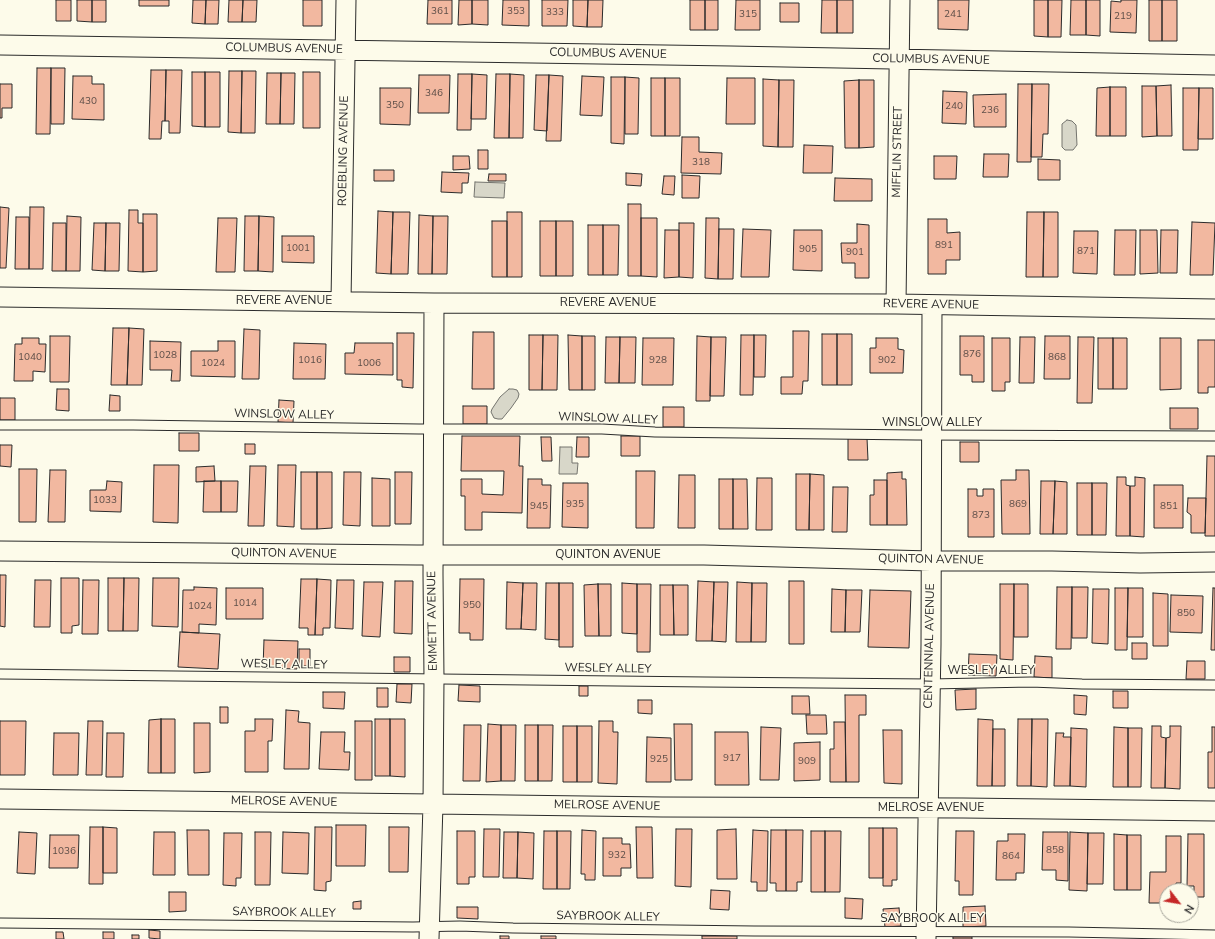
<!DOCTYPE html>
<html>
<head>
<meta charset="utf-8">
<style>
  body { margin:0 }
  #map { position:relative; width:1215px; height:939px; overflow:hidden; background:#fdfbea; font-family:"Nunito Sans",sans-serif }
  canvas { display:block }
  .north { position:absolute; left:1159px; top:883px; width:40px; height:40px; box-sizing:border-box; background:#fdfbea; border:1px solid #a9a89e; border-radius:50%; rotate:121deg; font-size:11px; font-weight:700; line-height:16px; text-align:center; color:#2b2b2b }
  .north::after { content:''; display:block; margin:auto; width:14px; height:18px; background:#c62828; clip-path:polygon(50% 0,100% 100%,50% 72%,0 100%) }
</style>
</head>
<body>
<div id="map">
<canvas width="1215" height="939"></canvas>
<div class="north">N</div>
</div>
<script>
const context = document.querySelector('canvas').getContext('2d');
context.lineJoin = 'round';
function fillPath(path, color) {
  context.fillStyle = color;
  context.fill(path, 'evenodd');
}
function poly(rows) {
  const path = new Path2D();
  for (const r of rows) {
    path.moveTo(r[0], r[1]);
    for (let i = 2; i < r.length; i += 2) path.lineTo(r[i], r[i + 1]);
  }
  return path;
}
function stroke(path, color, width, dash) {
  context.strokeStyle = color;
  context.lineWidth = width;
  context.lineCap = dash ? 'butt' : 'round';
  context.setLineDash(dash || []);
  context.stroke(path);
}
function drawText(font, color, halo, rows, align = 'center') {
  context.font = font + ' "Nunito Sans",sans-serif';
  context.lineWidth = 3;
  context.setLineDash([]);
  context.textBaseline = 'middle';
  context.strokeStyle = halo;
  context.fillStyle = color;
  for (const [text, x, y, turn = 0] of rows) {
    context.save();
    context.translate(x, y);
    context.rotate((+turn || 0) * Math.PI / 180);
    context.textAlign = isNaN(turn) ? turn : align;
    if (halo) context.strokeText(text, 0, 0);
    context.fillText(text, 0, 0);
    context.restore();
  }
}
const water = poly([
  [1067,120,1072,121,1076,125,1077,145,1073,150,1065,150,1062,147,1062,124,1067,120],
  [475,182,505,183,504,198,474,197,475,182],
  [509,389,513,389,517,390,519,394,518,398,511,408,502,419,498,419,494,418,491,412,492,409,500,397,509,389],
  [560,447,572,447,572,463,578,463,577,474,559,474,560,447]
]);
fillPath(water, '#d8d7c9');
stroke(water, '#74746e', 1);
const building = poly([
  [56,0,71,0,71,21,56,21,56,0],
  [77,0,92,0,92,22,77,21,77,0],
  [92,0,106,0,106,22,92,22,92,0],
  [139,0,169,0,169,6,139,6,139,0],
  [193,0,206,0,205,24,192,23,193,0],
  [206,0,219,0,218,24,205,24,206,0],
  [229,0,243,0,242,22,228,22,229,0],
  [243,0,257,0,256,22,242,22,243,0],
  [303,0,322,0,322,26,303,26,303,0],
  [428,0,452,0,452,24,427,24,428,0],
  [459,0,472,0,472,24,458,25,459,0],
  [472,0,488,0,488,25,472,24,472,0],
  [503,0,529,0,529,26,502,25,503,0],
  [542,0,568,0,567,26,542,26,542,0],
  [573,0,588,0,587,27,573,26,573,0],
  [588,0,603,0,602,27,587,27,588,0],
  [690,0,705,0,705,30,690,30,690,0],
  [705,0,718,0,718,30,705,30,705,0],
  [736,0,760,0,760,30,735,30,736,0],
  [822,0,837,0,837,33,821,33,822,0],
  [837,0,853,0,853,33,837,33,837,0],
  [938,0,969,0,968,30,938,29,938,0],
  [1034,0,1048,0,1048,37,1034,36,1034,0],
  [1048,0,1062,0,1061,37,1048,37,1048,0],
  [1071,0,1086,0,1086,35,1070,35,1071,0],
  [1086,0,1100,0,1100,36,1086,35,1086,0],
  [1121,0,1137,0,1136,33,1110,32,1111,1,1121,2,1121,0],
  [1149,0,1162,0,1162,41,1149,41,1149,0],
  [1162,0,1177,0,1177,41,1162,41,1162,0],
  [780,3,799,3,799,22,780,22,780,3],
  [37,68,51,68,50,134,36,134,37,68],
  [51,68,65,68,64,124,51,124,51,68],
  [151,70,166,70,165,121,162,121,161,139,149,139,151,70],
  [166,70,182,70,180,133,169,133,169,121,165,121,166,70],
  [229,71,242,71,241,133,228,132,229,71],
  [242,71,256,71,255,133,241,133,242,71],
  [192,72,205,72,205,127,192,126,192,72],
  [205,72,220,72,220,127,205,127,205,72],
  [303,72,320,72,320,128,303,128,303,72],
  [267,73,281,73,280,124,266,124,267,73],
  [281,73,295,73,294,124,280,124,281,73],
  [458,74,472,74,471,130,457,130,458,74],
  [472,74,487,75,486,119,471,119,472,74],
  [496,74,510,74,509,138,494,138,496,74],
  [510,74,524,75,523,138,509,138,510,74],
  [419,75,450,75,449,113,418,113,419,75],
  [536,75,549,75,547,131,534,130,536,75],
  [549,75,563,76,561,141,546,141,549,75],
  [73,76,92,76,92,84,104,84,104,120,72,119,73,76],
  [582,76,604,77,602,116,580,115,582,76],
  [611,77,625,77,624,144,611,143,611,77],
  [625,77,639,78,638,134,625,134,625,77],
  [651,78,665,78,665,136,651,136,651,78],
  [665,78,680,78,680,136,665,136,665,78],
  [727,78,755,78,755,124,726,124,727,78],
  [763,79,779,80,778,147,763,146,763,79],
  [779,80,794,80,793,147,778,147,779,80],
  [859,80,874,80,874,147,859,148,859,80],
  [859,80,859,148,845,148,844,81,859,80],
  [0,84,12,84,12,108,2,108,2,118,0,118,0,84],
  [1018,84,1032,84,1031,162,1017,162,1018,84],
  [1032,84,1049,84,1048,134,1043,134,1042,157,1031,157,1032,84],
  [1171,85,1172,136,1157,136,1156,86,1171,85],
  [1142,86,1156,86,1157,136,1142,137,1142,86],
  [1110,87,1126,87,1126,136,1110,136,1110,87],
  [1110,87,1110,136,1096,136,1097,88,1110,87],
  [380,88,411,88,410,125,380,124,380,88],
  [1183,88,1199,88,1198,150,1183,150,1183,88],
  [1199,88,1213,88,1213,139,1198,139,1199,88],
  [943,91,967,92,966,124,942,123,943,91],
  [1006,94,1006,127,974,127,973,95,1006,94],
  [682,137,699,137,699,152,722,153,721,174,681,173,682,137],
  [804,145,833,146,832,173,803,173,804,145],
  [478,150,488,150,488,169,478,169,478,150],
  [984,154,1009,154,1008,177,983,177,984,154],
  [453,156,469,156,470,169,453,170,453,156],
  [934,156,957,156,956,179,934,179,934,156],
  [1038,159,1060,160,1060,180,1038,180,1038,159],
  [374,170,394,170,394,181,374,181,374,170],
  [442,172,469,173,468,183,462,183,462,193,441,192,442,172],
  [626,173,642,174,641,186,626,185,626,173],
  [489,174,506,174,506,181,488,181,489,174],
  [682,175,700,176,699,198,682,198,682,175],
  [664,176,675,176,674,195,662,194,664,176],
  [835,178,872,179,872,201,834,201,835,178],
  [628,204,641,204,641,276,628,276,628,204],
  [0,207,9,208,6,268,0,268,0,207],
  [30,207,44,207,43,269,29,269,30,207],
  [129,210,138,210,138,223,143,223,143,272,128,271,129,210],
  [378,211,393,212,391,274,376,273,378,211],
  [393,212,410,212,408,274,391,274,393,212],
  [507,212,522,212,522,277,507,277,507,212],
  [1027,212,1044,212,1043,277,1026,277,1027,212],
  [1044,212,1058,212,1058,277,1043,277,1044,212],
  [143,214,157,214,157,271,143,272,143,214],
  [419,215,433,216,432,274,418,274,419,215],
  [67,216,81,217,80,271,66,271,67,216],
  [245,216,259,216,258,271,244,271,245,216],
  [259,216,274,217,273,272,258,271,259,216],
  [433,216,448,216,447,274,432,274,433,216],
  [16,217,29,217,29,269,15,269,16,217],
  [218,218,237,218,235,272,216,272,218,218],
  [641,218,657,218,657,277,641,276,641,218],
  [706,218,719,218,718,279,705,278,706,218],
  [928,219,947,219,947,233,960,232,960,260,946,260,946,274,928,274,928,219],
  [492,221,507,221,507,277,492,277,492,221],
  [540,221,556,221,556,276,540,276,540,221],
  [556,221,573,221,573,276,556,276,556,221],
  [1192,222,1215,223,1213,275,1190,275,1192,222],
  [53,223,66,223,66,271,52,271,53,223],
  [94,223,106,223,105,271,92,270,94,223],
  [106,223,120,223,119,271,105,271,106,223],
  [679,223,694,223,693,278,679,277,679,223],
  [857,224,869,225,869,278,855,278,855,263,842,263,841,243,857,243,857,224],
  [588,225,603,225,603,275,588,275,588,225],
  [603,225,619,225,618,275,603,275,603,225],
  [719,229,734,229,733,279,718,279,719,229],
  [743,229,771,230,769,277,741,277,743,229],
  [665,230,679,230,679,277,664,278,665,230],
  [794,230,822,230,822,271,793,270,794,230],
  [1115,230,1136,230,1135,275,1114,275,1115,230],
  [1140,230,1157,230,1158,273,1140,274,1140,230],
  [1161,230,1178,230,1177,273,1160,273,1161,230],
  [1074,231,1098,231,1097,274,1073,273,1074,231],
  [282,236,314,236,314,263,282,262,282,236],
  [113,328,129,328,127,385,111,385,113,328],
  [129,328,144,329,142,385,127,385,129,328],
  [244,329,260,330,259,379,242,379,244,329],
  [793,331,809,331,808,381,803,381,802,394,781,394,781,377,793,377,793,331],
  [473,332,494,332,494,389,472,389,473,332],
  [397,333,414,333,413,388,402,387,402,380,397,380,397,333],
  [822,334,837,334,837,385,822,385,822,334],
  [837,334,852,334,852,385,837,385,837,334],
  [529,335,543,335,542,390,529,390,529,335],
  [543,335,558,335,557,390,542,390,543,335],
  [568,335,582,336,582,390,569,390,568,335],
  [741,335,754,335,753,395,740,395,741,335],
  [754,335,766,335,765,377,754,377,754,335],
  [50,336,70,336,69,382,50,382,50,336],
  [582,336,595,336,595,390,582,390,582,336],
  [697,336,711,337,710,401,696,401,697,336],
  [960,336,984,336,984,382,972,382,972,375,960,375,960,336],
  [1045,336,1070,336,1070,379,1044,379,1045,336],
  [606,337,620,337,619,383,605,383,606,337],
  [620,337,636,337,635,383,619,383,620,337],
  [711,337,726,337,724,396,710,396,711,337],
  [1020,337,1035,337,1034,383,1019,383,1020,337],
  [1078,337,1094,337,1092,403,1077,403,1078,337],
  [22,338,39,338,39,344,46,344,45,372,33,371,33,381,14,381,15,344,22,344,22,338],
  [643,338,674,338,673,385,642,385,643,338],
  [876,338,898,338,898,349,904,350,903,373,870,373,870,348,876,348,876,338],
  [992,338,1010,338,1010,382,1005,382,1005,391,992,391,992,338],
  [1098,338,1113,338,1113,389,1098,389,1098,338],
  [1113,338,1127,338,1127,389,1113,389,1113,338],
  [1160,338,1181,338,1181,389,1160,390,1160,338],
  [1198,340,1215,340,1215,387,1208,387,1208,393,1198,393,1198,340],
  [150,341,181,342,180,381,171,381,172,370,150,370,150,341],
  [218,341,235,341,235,377,191,376,191,351,218,351,218,341],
  [294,343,326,344,325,379,293,379,294,343],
  [355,343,393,343,393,375,345,374,345,353,354,353,355,343],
  [57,389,69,389,69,411,56,410,57,389],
  [110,395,120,396,120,411,109,411,110,395],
  [0,398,15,398,15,420,0,420,0,398],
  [279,400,294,401,293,423,278,422,279,400],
  [463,406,487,406,487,424,463,424,463,406],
  [663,407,684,407,684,427,663,427,663,407],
  [1170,408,1198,408,1198,429,1170,429,1170,408],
  [179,433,199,433,199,451,179,451,179,433],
  [462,436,520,436,519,466,523,466,522,513,482,512,482,530,465,530,465,496,461,496,461,479,482,479,482,494,503,495,504,471,461,471,462,436],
  [621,436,640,436,640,456,621,456,621,436],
  [541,437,551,437,552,461,542,461,541,437],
  [577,437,589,437,589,457,576,457,577,437],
  [848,438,867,438,868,460,848,460,848,438],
  [960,442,979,442,979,462,960,462,960,442],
  [245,444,255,444,255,454,245,454,245,444],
  [0,445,12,445,11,467,0,466,0,445],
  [1207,456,1215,456,1215,536,1205,536,1207,456],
  [154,465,179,465,178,523,153,522,154,465],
  [278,465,296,465,294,527,277,526,278,465],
  [214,466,215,481,196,482,196,467,214,466],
  [250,466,266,466,264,526,248,526,250,466],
  [19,469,37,469,36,522,19,522,19,469],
  [50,470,66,470,65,522,48,522,50,470],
  [1016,470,1029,470,1030,534,1002,534,1001,480,1016,480,1016,470],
  [636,471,655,471,654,528,636,528,636,471],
  [301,472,317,472,317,529,301,529,301,472],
  [317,472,332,472,332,528,317,529,317,472],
  [344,472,361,472,360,526,343,525,344,472],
  [395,472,412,472,411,524,395,524,395,472],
  [902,472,902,479,906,479,907,525,887,525,887,473,902,472],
  [796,474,810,474,809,530,796,530,796,474],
  [810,474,824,475,824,530,809,530,810,474],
  [679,475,695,475,695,528,678,528,679,475],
  [1117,477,1126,477,1126,485,1130,486,1130,536,1116,536,1117,477],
  [1135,477,1145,478,1144,537,1130,536,1130,486,1135,486,1135,477],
  [372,478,390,479,390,526,372,526,372,478],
  [757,478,772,478,772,530,756,530,757,478],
  [528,479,542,479,542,485,551,485,550,528,527,528,528,479],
  [719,479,733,479,733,529,719,529,719,479],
  [733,479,747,479,748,529,733,529,733,479],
  [874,480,887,480,887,525,870,525,870,495,874,495,874,480],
  [107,481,122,482,121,512,90,511,90,490,106,490,107,481],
  [204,481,221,481,221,512,203,512,204,481],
  [221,481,238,481,237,512,221,512,221,481],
  [1041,481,1055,481,1053,534,1040,534,1041,481],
  [1055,481,1067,482,1067,534,1053,534,1055,481],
  [563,483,588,483,588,528,562,527,563,483],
  [1077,483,1092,483,1092,535,1077,535,1077,483],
  [1092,483,1107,483,1106,535,1092,535,1092,483],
  [1154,485,1183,485,1183,528,1154,528,1154,485],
  [833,487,848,487,847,532,832,532,833,487],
  [968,489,977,489,977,496,983,496,983,489,994,489,994,537,968,537,968,489],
  [1188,498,1206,498,1205,533,1191,533,1191,515,1187,512,1188,498],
  [0,575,6,575,5,627,0,626,0,575],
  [61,578,79,578,79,625,72,626,72,633,61,633,61,578],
  [108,578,124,578,123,631,108,631,108,578],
  [124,578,139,578,138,631,123,631,124,578],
  [153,578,179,578,178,627,152,626,153,578],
  [301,579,317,579,315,635,308,635,308,628,299,628,301,579],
  [317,579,331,580,330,628,323,628,323,635,315,635,317,579],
  [460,579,484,579,483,640,470,640,470,633,459,633,460,579],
  [35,580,51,580,50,627,34,627,35,580],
  [83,580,99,580,98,634,82,634,83,580],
  [337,580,354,580,353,629,335,628,337,580],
  [395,581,413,581,412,634,394,633,395,581],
  [698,581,714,582,712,641,696,641,698,581],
  [789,581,804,581,804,644,789,644,789,581],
  [364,582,383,582,380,637,362,636,364,582],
  [507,582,523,583,521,629,506,629,507,582],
  [714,582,728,582,726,642,712,641,714,582],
  [737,582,752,583,751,642,736,642,737,582],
  [523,583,537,583,536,630,521,629,523,583],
  [546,583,559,583,559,640,545,639,546,583],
  [559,583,573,583,573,647,559,647,559,583],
  [622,583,637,584,637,634,622,633,622,583],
  [752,583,767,583,766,642,751,642,752,583],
  [598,584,611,584,611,636,599,636,598,584],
  [598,584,599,636,585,636,584,585,598,584],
  [637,584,651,584,650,652,637,652,637,584],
  [1000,584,1014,584,1013,660,1000,659,1000,584],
  [1014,584,1028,584,1028,637,1014,637,1014,584],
  [660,585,673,585,674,635,660,635,660,585],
  [673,585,688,585,688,635,674,635,673,585],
  [194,587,217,588,216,625,199,624,199,633,182,632,183,590,194,590,194,587],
  [1057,587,1072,587,1071,649,1056,649,1057,587],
  [1072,587,1088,587,1087,638,1072,638,1072,587],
  [226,588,263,588,263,619,226,619,226,588],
  [1115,588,1128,588,1127,650,1115,650,1115,588],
  [1128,588,1143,588,1143,637,1127,637,1128,588],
  [1213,588,1215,588,1215,650,1211,650,1213,588],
  [832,589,846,590,845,632,831,632,832,589],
  [1093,589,1109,589,1108,644,1092,643,1093,589],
  [846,590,862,590,860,632,845,632,846,590],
  [870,590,911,591,909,648,868,647,870,590],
  [1153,593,1168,594,1168,646,1153,646,1153,593],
  [1171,595,1203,596,1202,633,1170,632,1171,595],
  [180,632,220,634,218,669,178,667,180,632],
  [264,640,298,641,297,669,263,668,264,640],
  [1132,643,1147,643,1147,659,1132,659,1132,643],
  [299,649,310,649,310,666,299,666,299,649],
  [969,654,997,655,996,676,968,675,969,654],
  [1035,656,1052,657,1052,678,1034,677,1035,656],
  [394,657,410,657,410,672,394,672,394,657],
  [1187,661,1205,661,1205,679,1186,679,1187,661],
  [397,684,412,684,411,703,396,702,397,684],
  [459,685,480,686,480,702,458,701,459,685],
  [579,686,588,686,588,696,579,696,579,686],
  [377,688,388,688,388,707,377,707,377,688],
  [976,689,976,709,956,710,955,690,976,689],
  [1113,691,1128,691,1128,708,1113,708,1113,691],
  [323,692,345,692,344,709,323,708,323,692],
  [845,695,866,695,866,715,859,715,859,782,846,782,845,695],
  [1074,695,1087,696,1086,715,1074,714,1074,695],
  [792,696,809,696,810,714,792,714,792,696],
  [638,700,652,700,652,714,638,713,638,700],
  [220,707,228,707,228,723,220,723,220,707],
  [286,710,299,711,298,722,310,723,309,769,284,769,286,710],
  [806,715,826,715,827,734,807,734,806,715],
  [161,719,175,719,175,773,161,773,161,719],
  [161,719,161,773,148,773,149,720,161,719],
  [255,719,273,719,272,741,268,741,268,772,245,772,245,731,255,731,255,719],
  [375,719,390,719,390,776,375,776,375,719],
  [390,719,405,719,405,777,390,776,390,719],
  [978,719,993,720,992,786,977,786,978,719],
  [1018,719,1032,719,1031,786,1017,786,1018,719],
  [1032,719,1048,719,1047,787,1031,786,1032,719],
  [0,721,26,721,25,775,0,775,0,721],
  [88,721,103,721,102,775,86,775,88,721],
  [355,721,372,721,372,780,355,780,355,721],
  [599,721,613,721,613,732,618,732,617,784,598,783,599,721],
  [834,722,845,722,846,782,830,782,830,749,834,749,834,722],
  [194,723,210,723,210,772,194,773,194,723],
  [488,724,501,725,501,781,486,782,488,724],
  [674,724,692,724,692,780,675,780,674,724],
  [464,725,481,725,480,781,463,781,464,725],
  [501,725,516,725,515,781,501,781,501,725],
  [525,725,538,725,538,781,525,781,525,725],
  [538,725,553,725,552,781,538,781,538,725],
  [563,726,577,726,577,782,563,782,563,726],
  [577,726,592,726,592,782,577,782,577,726],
  [1152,726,1161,726,1161,737,1166,738,1165,788,1151,788,1152,726],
  [1170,726,1181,726,1180,789,1165,788,1166,738,1170,737,1170,726],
  [761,727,781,728,779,780,760,780,761,727],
  [1114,727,1128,728,1128,787,1113,787,1114,727],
  [1212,727,1215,727,1215,788,1208,788,1208,752,1212,752,1212,727],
  [1071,728,1087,729,1086,787,1070,786,1071,728],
  [1128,728,1142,728,1141,787,1128,787,1128,728],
  [993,729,1005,729,1005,786,992,786,993,729],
  [883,730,902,730,902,784,884,783,883,730],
  [321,732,345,732,344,752,350,752,349,770,319,769,321,732],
  [715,732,748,732,749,785,715,785,715,732],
  [54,733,79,733,78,775,53,775,54,733],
  [107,733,124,733,123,777,106,777,107,733],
  [1056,733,1064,733,1063,737,1071,737,1070,786,1054,786,1056,733],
  [647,737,671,738,671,782,646,782,647,737],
  [820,742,820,780,794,781,794,743,820,742],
  [336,825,366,825,365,866,336,866,336,825],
  [90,827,103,827,103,884,89,884,90,827],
  [103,827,117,828,117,873,103,873,103,827],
  [315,827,332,827,331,881,326,882,326,891,314,890,315,827],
  [389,827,409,827,408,872,389,872,389,827],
  [636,827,652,827,653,878,637,878,636,827],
  [869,828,883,828,883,878,869,878,869,828],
  [883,828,897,828,897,880,892,880,892,886,883,886,883,828],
  [484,829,500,829,499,877,483,877,484,829],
  [676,829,692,829,691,887,675,886,676,829],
  [736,829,737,879,717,879,717,830,736,829],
  [187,830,209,830,209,875,188,875,187,830],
  [582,830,596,831,595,880,585,880,585,874,581,874,582,830],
  [753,830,768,831,767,891,757,891,757,882,751,882,753,830],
  [771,830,786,830,786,891,776,891,776,883,770,883,771,830],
  [786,830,803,830,802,882,797,882,797,891,786,891,786,830],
  [457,831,475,831,475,877,469,877,469,884,457,884,457,831],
  [544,831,557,831,557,889,543,889,544,831],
  [557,831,571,831,570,889,557,889,557,831],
  [811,831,825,831,825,892,811,892,811,831],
  [825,831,841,831,840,892,825,892,825,831],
  [956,831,974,831,973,895,959,895,959,881,955,881,956,831],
  [19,832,37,833,35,874,17,873,19,832],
  [154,832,175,832,175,875,153,875,154,832],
  [255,832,271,832,270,885,255,885,255,832],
  [283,832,309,833,308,874,282,873,283,832],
  [504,832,518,832,517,878,503,878,504,832],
  [518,832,534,833,533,879,517,878,518,832],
  [1043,832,1068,832,1068,881,1056,880,1056,870,1042,870,1043,832],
  [1070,832,1088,833,1087,891,1069,890,1070,832],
  [224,833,242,833,241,878,236,878,236,886,223,885,224,833],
  [1088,833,1104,833,1103,884,1087,884,1088,833],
  [1008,834,1025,834,1024,873,1016,873,1016,880,996,880,997,841,1008,841,1008,834],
  [1114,834,1127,835,1127,890,1114,890,1114,834],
  [1188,834,1204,834,1204,897,1194,897,1194,886,1187,886,1188,834],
  [50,835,79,835,78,868,49,868,50,835],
  [1127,835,1141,835,1141,890,1127,890,1127,835],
  [1166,836,1181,836,1181,883,1176,883,1176,891,1167,891,1167,903,1149,903,1150,872,1166,872,1166,836],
  [603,838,622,838,622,844,630,844,631,868,621,868,621,876,603,876,603,838],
  [711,890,730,891,729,910,710,909,711,890],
  [169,892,186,892,186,911,169,912,169,892],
  [845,898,863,899,862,919,845,918,845,898],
  [361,901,361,909,353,909,353,902,361,901],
  [985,906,986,926,963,927,963,907,985,906],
  [457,907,478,907,478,919,457,918,457,907],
  [899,908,901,926,885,927,883,909,899,908],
  [149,930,160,931,160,939,149,938,149,930],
  [56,932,63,932,64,939,56,939,56,932],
  [103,932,114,932,114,939,103,939,103,932],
  [132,935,139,935,139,939,132,939,132,935],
  [500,936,509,936,509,939,500,939,500,936],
  [541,936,556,936,556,939,541,939,541,936],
  [702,936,737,936,737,939,702,939,702,936],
  [953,937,972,937,972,939,953,939,953,937]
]);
fillPath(building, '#f2b8a0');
stroke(building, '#2b2b2b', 1);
const lane = poly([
  [0,425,133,425,419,429,602,429,655,432,916,435,1215,436],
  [0,674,705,682,930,684,1031,682,1082,684,1215,685],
  [0,923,413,927,460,926,513,928,754,931,1069,932,1215,935]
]);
const street = poly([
  [0,45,731,56,1215,65],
  [0,297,434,303,896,304,1215,309],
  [341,301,346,0],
  [896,304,900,0],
  [0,551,417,555,704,555,931,561,1052,561,1140,563,1215,562],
  [0,799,433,804,662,807,963,808,1215,811],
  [429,939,433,804,434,679,433,574,434,303],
  [926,939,931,645,932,305]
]);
stroke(lane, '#2b2b2b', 11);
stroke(street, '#2b2b2b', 21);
stroke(lane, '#fdfbea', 9);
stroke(street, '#fdfbea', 19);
drawText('10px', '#5d4e48', null, [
  ["361",440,12],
  ["353",516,12],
  ["333",555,13],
  ["315",748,15],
  ["241",953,15],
  ["219",1123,17],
  ["346",434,94],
  ["430",88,102],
  ["350",395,106],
  ["240",954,107],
  ["236",990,111],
  ["318",701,163],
  ["891",944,246],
  ["1001",298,249],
  ["905",808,250],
  ["871",1086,252],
  ["901",855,253],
  ["876",972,355],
  ["1028",165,356],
  ["1040",30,358],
  ["868",1057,358],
  ["1016",310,361],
  ["928",658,361],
  ["902",887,361],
  ["1024",213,364],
  ["1006",369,364],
  ["1033",105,501],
  ["935",575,505],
  ["869",1018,505],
  ["945",539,507],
  ["851",1169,507],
  ["873",981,516],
  ["1014",245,604],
  ["950",472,606],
  ["1024",200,607],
  ["850",1186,614],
  ["917",732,759],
  ["925",659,760],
  ["909",807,762],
  ["858",1055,851],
  ["1036",64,852],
  ["932",617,856],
  ["864",1011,857]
]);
drawText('12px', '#2b2b2b', '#fdfbea', [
  ["COLUMBUS AVENUE",284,49,1],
  ["COLUMBUS AVENUE",608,54,1],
  ["COLUMBUS AVENUE",931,60,1],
  ["ROEBLING AVENUE",344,151,-89],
  ["MIFFLIN STREET",898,152,-89],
  ["REVERE AVENUE",284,301],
  ["REVERE AVENUE",608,303],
  ["REVERE AVENUE",931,305,1],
  ["WINSLOW ALLEY",284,415,1],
  ["WINSLOW ALLEY",608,419,2],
  ["WINSLOW ALLEY",932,423],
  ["QUINTON AVENUE",284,554,1],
  ["QUINTON AVENUE",608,555],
  ["QUINTON AVENUE",931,560,1],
  ["EMMETT AVENUE",433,621,-91],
  ["CENTENNIAL AVENUE",930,646,-89],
  ["WESLEY ALLEY",284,665,1],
  ["WESLEY ALLEY",608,669,1],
  ["WESLEY ALLEY",991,671],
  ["MELROSE AVENUE",284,802,1],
  ["MELROSE AVENUE",607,806,1],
  ["MELROSE AVENUE",931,808],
  ["SAYBROOK ALLEY",284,913,1],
  ["SAYBROOK ALLEY",608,917,1],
  ["SAYBROOK ALLEY",932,919]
]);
</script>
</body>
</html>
